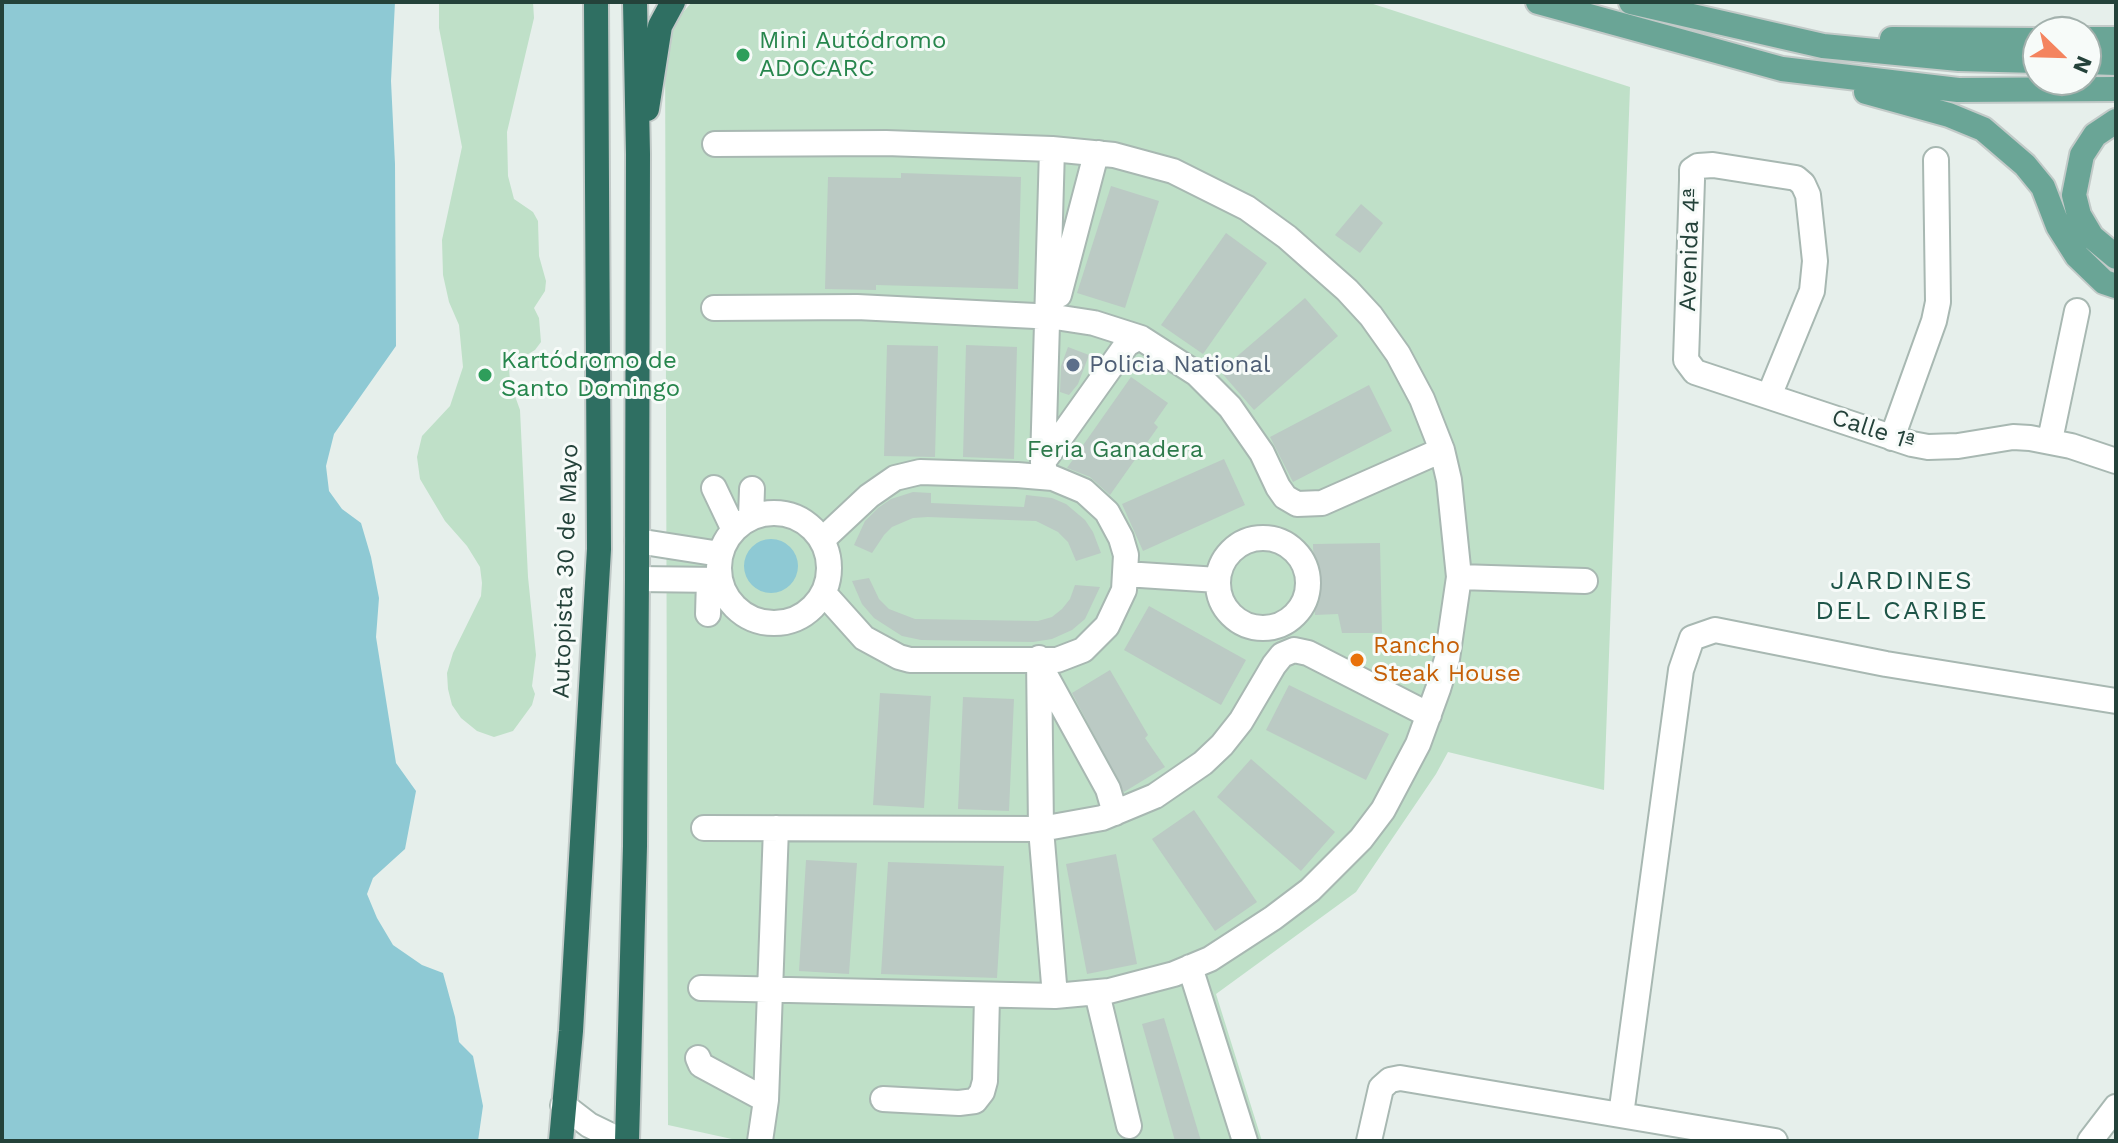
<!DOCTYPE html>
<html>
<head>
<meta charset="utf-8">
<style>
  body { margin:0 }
  #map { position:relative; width:2118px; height:1143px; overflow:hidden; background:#e6efeb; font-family:"Work Sans",sans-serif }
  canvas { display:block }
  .frame { position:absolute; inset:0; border:4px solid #24423a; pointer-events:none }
  .north { position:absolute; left:2022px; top:16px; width:80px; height:80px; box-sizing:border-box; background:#f7fbf9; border:2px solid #a3b1ad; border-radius:50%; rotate:113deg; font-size:22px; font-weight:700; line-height:32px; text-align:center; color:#24423a }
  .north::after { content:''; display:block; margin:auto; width:28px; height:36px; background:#f4845f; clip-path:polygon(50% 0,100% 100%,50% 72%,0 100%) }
</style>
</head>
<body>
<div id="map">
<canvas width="2118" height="1143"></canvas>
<div class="frame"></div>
<div class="north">N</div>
</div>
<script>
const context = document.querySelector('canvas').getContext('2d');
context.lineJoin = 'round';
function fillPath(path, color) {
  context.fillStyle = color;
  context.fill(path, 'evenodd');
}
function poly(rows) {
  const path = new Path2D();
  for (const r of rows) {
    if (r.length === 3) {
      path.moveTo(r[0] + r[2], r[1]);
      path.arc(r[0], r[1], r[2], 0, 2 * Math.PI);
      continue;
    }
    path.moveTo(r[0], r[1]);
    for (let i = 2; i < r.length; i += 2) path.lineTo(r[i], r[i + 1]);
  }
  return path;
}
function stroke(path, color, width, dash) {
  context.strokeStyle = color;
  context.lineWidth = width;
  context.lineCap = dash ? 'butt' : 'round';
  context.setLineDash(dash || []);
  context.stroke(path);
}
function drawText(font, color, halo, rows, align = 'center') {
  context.font = font + ' "Work Sans",sans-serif';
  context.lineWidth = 6;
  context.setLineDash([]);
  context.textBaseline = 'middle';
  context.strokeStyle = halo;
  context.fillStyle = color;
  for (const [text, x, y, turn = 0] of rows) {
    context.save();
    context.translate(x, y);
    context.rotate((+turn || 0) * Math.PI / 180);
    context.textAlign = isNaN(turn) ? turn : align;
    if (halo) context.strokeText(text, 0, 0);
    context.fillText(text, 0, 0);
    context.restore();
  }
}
fillPath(poly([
  [439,2,533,2,534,18,507,132,508,176,514,199,533,212,538,221,539,256,546,281,545,291,534,308,539,318,541,342,535,350,525,356,514,358,509,368,510,382,520,410,528,577,536,655,532,686,535,694,532,705,513,731,494,737,477,731,461,718,452,705,448,689,447,673,453,653,481,596,482,583,480,567,467,546,445,521,420,479,417,457,422,436,450,406,463,367,459,325,449,302,443,275,442,240,462,147,439,28],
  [692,2,1367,2,1630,87,1604,790,1448,752,1436,774,1356,892,1216,994,1262,1141,741,1141,668,1125,665,33]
]), '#bfe0c8');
fillPath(poly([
  [2,2,395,2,391,81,395,164,396,346,334,434,326,466,329,491,342,509,361,523,371,557,379,598,376,637,396,763,416,791,405,849,373,878,367,894,377,918,393,945,422,965,443,973,455,1017,459,1042,473,1056,483,1106,478,1141,2,1141],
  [771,566,27]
]), '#8ec9d4');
fillPath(poly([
  [901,173,1021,177,1018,289,876,285,876,290,825,289,828,177,901,178],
  [1111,186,1159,201,1125,308,1077,293],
  [1361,204,1383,223,1360,253,1335,235],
  [1226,233,1267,263,1203,354,1161,325],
  [1305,298,1338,336,1254,410,1220,371],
  [887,345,938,346,935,457,884,456],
  [966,345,1017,347,1014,459,963,457],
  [1068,347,1089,355,1078,384,1069,395,1060,392,1061,366],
  [1131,377,1168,403,1154,423,1158,427,1110,495,1090,477,1067,468],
  [1369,385,1392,431,1293,482,1270,437],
  [1224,459,1245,505,1143,551,1122,504],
  [913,492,931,493,931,503,1024,507,1026,495,1052,498,1066,504,1085,520,1093,532,1101,553,1076,561,1068,542,1058,532,1036,521,928,517,913,518,892,527,884,535,872,553,854,545,865,521,878,508,891,499],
  [1380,543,1382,633,1342,633,1338,614,1315,615,1313,544],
  [869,578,879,599,889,609,915,619,1038,621,1052,617,1062,609,1070,599,1075,585,1100,587,1085,619,1072,630,1052,639,1033,642,921,640,902,636,874,618,862,604,852,581],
  [1149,606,1246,660,1221,705,1124,650],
  [1110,670,1148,735,1145,738,1165,767,1124,792,1072,693],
  [1289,685,1389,734,1366,780,1266,730],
  [880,693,931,696,924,808,873,805],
  [963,697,1014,699,1009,811,958,809],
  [1251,759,1335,832,1301,871,1217,797],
  [1194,810,1257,902,1215,931,1152,839],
  [1116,854,1137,964,1087,974,1066,864],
  [806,860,857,863,849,974,799,971],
  [888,862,1004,866,997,978,881,974],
  [1164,1018,1201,1141,1175,1141,1142,1024]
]), '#bbcac4');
const minor = poly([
  [1059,295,1095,158,1099,153],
  [714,308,857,307,1055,317,1094,323,1141,338,1197,374,1230,407,1262,453,1278,487,1285,497,1297,504,1322,503,1442,450],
  [1769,396,1812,291,1815,261,1808,195,1803,184,1796,178,1713,165,1698,166,1692,170,1692,180,1686,360,1695,372,1912,444,1928,447,1958,446,2013,437,2030,438,2071,446,2116,461],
  [1892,438,1934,321,1938,302,1936,160],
  [2050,440,2077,311],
  [1043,462,1127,344,1138,338],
  [1046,477,1043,462,1052,149],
  [714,488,734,530],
  [774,568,55],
  [751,517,752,489],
  [1263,583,45],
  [637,541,720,554],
  [1125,574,1218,580],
  [1459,577,1585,581],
  [637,579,720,580],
  [822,597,829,599,864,638,899,657,910,660,1057,660,1083,650,1107,626,1124,590,1126,555,1121,538,1107,512,1084,491,1053,478,1017,475,920,472,895,478,869,496,822,540],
  [708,614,709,580],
  [1039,658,1041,829,1055,996],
  [1042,669,1108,789,1115,813],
  [704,828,1041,829,1102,818,1155,796,1203,763,1222,745,1241,721,1274,665,1282,655,1294,650,1308,653,1429,715],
  [1190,967,1245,1141],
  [701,988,1055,996,1109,991,1174,974,1210,959,1273,918,1310,890,1361,839,1383,810,1418,744,1438,689,1447,659,1459,577,1449,480,1442,450,1422,399,1398,354,1371,316,1347,290,1287,237,1247,208,1173,171,1114,155,1052,149,886,143,715,144],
  [1097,993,1129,1126],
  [698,1058,701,1065,766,1100,776,828],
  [883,1099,959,1103,975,1101,982,1092,985,1081,987,996],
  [563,1105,589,1125,622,1141],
  [1621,1115,1681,670,1692,638,1715,630,1886,664,2116,701],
  [760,1141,766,1100],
  [1369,1141,1381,1088,1390,1080,1400,1078,1775,1141],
  [2090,1141,2116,1107]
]);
const major = poly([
  [1538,2,1782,69,1958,90,2116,89],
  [1631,2,1823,46,1959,59,2038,61],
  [1892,39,2038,40],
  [2086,39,2116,39],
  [2086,62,2116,63],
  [1866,92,1949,115,1983,129,2025,165,2043,187,2058,226,2077,256,2104,282,2116,286],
  [2116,121,2095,135,2082,155,2074,195,2079,215,2092,237,2116,257]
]);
const highway = poly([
  [647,109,660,26,673,2],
  [561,1141,571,1031,599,549,596,2],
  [627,1141,635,846,637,579,638,154,635,2]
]);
stroke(minor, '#a8b8b2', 28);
stroke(major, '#c2cac8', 28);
stroke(highway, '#c2cac8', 28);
stroke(minor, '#fff', 24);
stroke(major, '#6aa596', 24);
stroke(highway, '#2f6f62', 24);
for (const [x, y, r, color] of [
  [743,55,8,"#2e9e5b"],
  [1073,365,8,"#5c6f8a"],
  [485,375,8,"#2e9e5b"],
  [1357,660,8,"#e8710a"]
]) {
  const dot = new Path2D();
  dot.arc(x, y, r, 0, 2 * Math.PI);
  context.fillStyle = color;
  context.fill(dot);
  stroke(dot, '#f7fbf9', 3);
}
drawText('24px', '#27864d', '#f7fbf9', [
  ["Mini Autódromo",759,41],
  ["ADOCARC",759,69],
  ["Kartódromo de",501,361],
  ["Santo Domingo",501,389]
], 'left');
drawText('24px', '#24423a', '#f7fbf9', [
  ["Avenida 4ª",1690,250,-88],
  ["Calle 1ª",1873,430,18],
  ["Autopista 30 de Mayo",566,571,-88]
]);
drawText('24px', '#4e5e75', '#f7fbf9', [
  ["Policia National",1089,365]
], 'left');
drawText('24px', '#2d7a4b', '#f7fbf9', [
  ["Feria Ganadera",1115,450]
]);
drawText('24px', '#c56008', '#f7fbf9', [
  ["Rancho",1373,646],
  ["Steak House",1373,674]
], 'left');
context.letterSpacing = '2px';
drawText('26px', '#1f5548', '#f7fbf9', [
  ["JARDINES",1902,581],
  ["DEL CARIBE",1902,611]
]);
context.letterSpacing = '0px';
</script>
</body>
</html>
